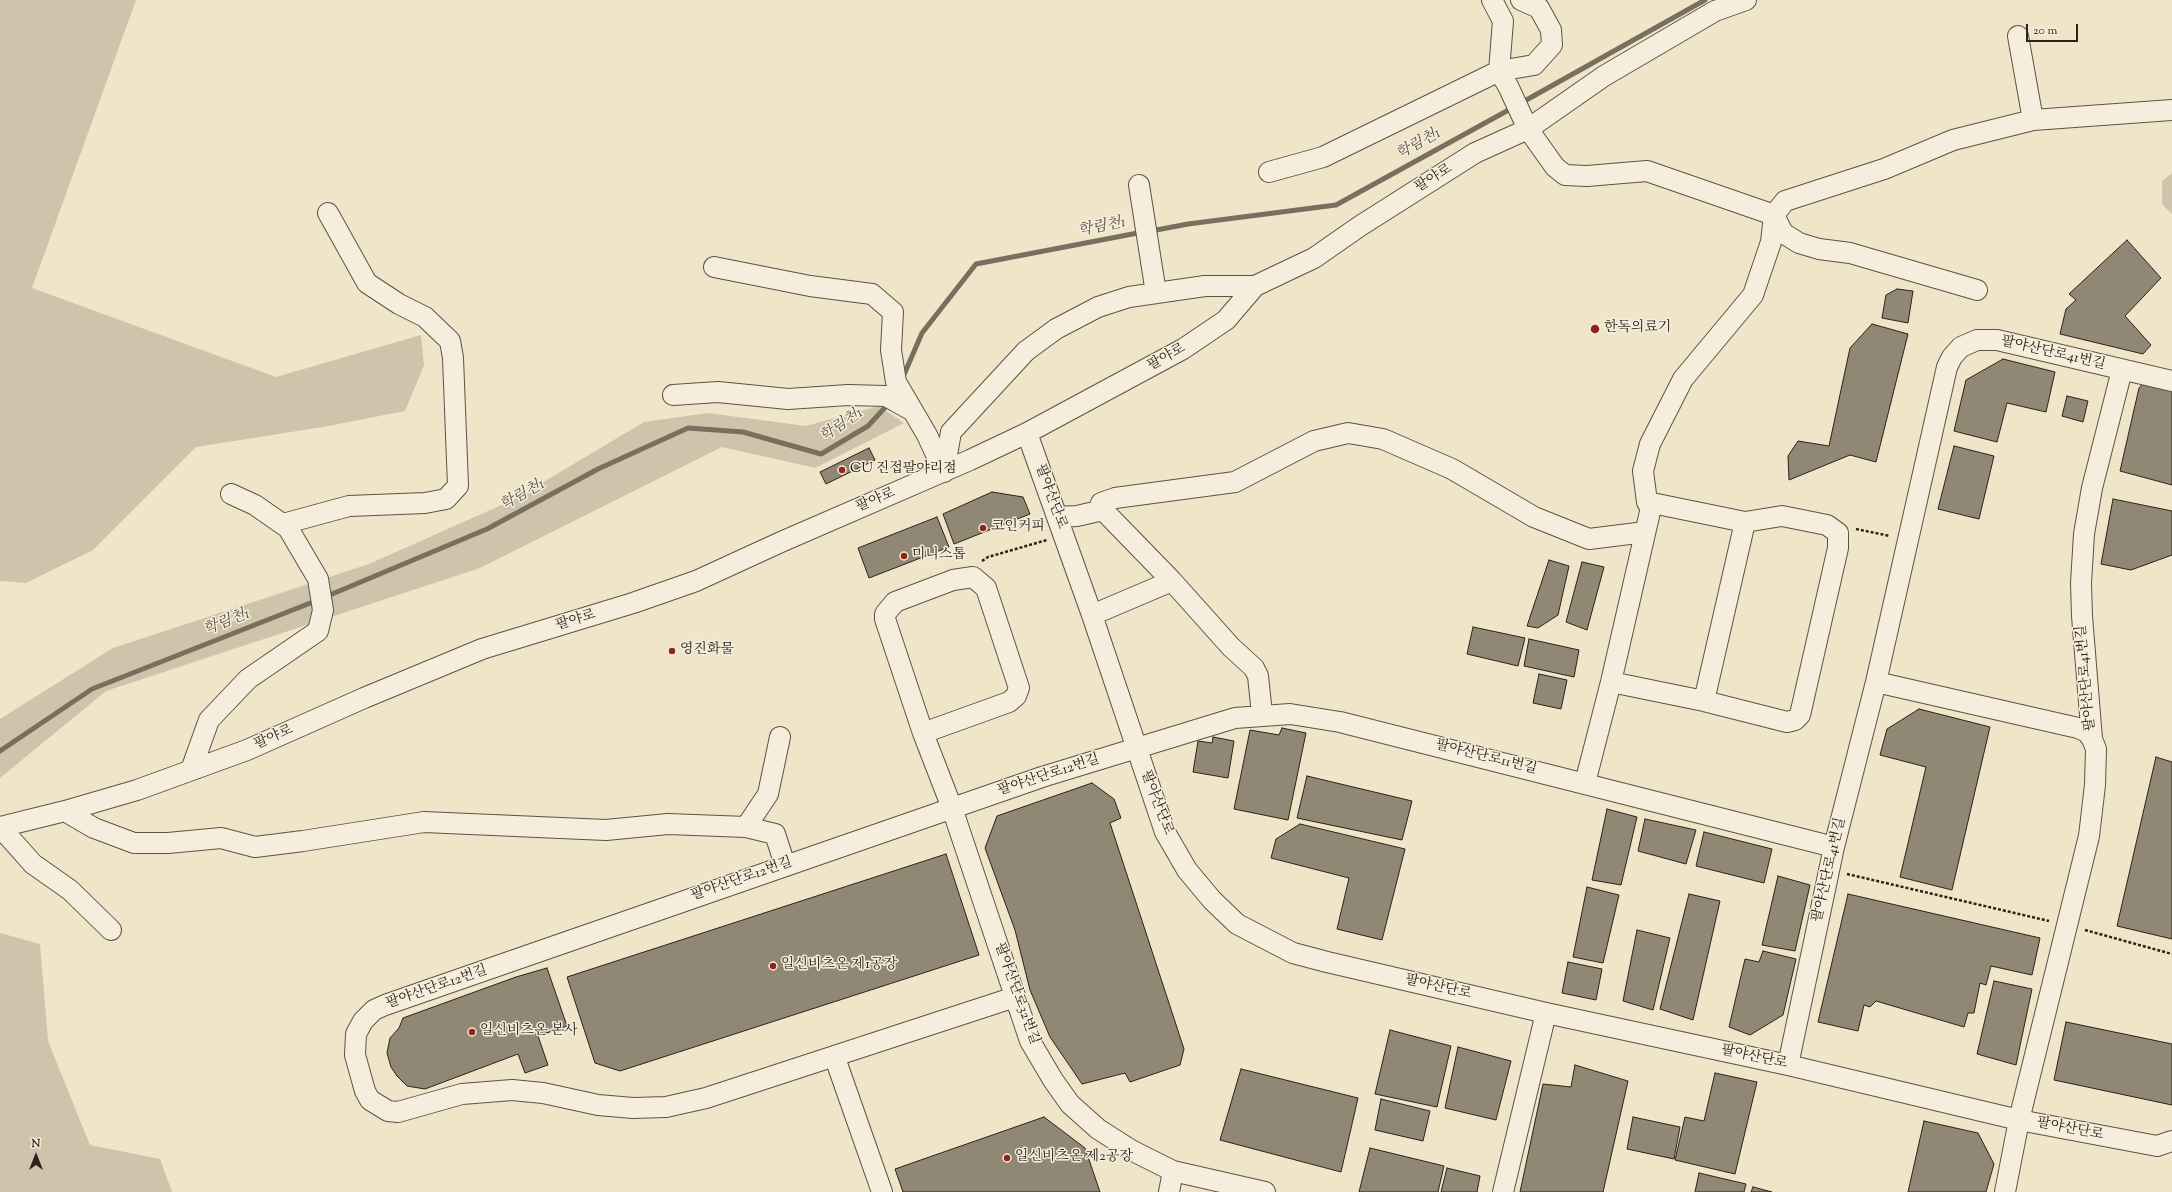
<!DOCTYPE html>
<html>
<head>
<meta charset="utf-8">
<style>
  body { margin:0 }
  #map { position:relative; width:2172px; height:1192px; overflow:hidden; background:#f0e5c9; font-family:"Sorts Mill Goudy",serif }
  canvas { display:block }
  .north { position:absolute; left:16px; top:1136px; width:40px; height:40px; -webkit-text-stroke:3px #f5eedc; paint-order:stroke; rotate:0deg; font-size:11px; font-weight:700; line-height:16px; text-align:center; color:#2b2219 }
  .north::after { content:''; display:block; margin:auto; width:14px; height:18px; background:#2b2219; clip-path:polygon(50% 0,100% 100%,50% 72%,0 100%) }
  .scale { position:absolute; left:2026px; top:24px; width:52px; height:18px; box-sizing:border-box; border:2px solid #2b2219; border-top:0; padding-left:5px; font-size:12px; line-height:14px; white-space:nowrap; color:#2b2219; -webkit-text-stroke:3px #f5eedc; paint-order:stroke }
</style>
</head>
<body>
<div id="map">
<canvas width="2172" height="1192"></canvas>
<div class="north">N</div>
<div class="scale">20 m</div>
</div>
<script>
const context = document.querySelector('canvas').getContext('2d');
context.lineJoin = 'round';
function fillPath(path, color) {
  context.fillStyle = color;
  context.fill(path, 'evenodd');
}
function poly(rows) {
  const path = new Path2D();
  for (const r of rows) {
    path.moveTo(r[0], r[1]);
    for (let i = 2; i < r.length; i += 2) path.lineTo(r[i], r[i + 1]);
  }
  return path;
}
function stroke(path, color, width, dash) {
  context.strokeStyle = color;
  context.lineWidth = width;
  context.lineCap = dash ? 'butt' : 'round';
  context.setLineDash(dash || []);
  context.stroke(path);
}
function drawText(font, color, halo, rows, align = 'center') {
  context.font = font + ' "Sorts Mill Goudy","Noto Serif KR",serif';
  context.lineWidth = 3;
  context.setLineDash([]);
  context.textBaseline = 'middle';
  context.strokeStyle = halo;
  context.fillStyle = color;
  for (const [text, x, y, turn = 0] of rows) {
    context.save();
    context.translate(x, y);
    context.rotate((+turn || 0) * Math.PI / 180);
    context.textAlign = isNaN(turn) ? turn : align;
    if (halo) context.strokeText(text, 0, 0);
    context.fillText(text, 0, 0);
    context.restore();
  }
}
fillPath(poly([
  [0,0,136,0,32,288,276,377,421,335,424,365,405,411,323,427,196,447,93,550,26,583,0,581],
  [2172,173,2172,214,2162,204,2162,181],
  [879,406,904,423,815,468,722,447,480,568,106,691,0,778,0,719,113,648,369,564,515,499,644,422,708,413,806,426],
  [0,933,40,944,48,1041,90,1145,160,1159,172,1192,0,1192]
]), '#cfc4ab');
stroke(poly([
  [1521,103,1705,0],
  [1151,231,1188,224,1336,205,1514,107],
  [903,377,922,333,976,264,1143,232],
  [325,597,487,529,598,469,688,428,743,432,821,454,868,426,890,402],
  [0,751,92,689,318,600]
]), '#796f5f', 5);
const building = poly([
  [2127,240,2161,278,2125,316,2151,345,2143,354,2060,334,2066,309,2076,300,2069,294,2127,240],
  [1897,289,1913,291,1908,323,1882,318,1886,295,1897,289],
  [1872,324,1908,334,1876,462,1850,455,1789,480,1788,456,1798,441,1829,446,1850,348,1872,324],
  [2003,359,2055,372,2046,412,2007,403,1997,442,1954,431,1966,380,2003,359],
  [2146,380,2172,387,2172,485,2120,471,2139,388,2146,380],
  [2067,396,2088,401,2083,422,2062,416,2067,396],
  [1954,446,1994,456,1979,519,1938,509,1954,446],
  [869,448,875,460,826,484,820,472,869,448],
  [992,492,1023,497,1030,514,954,544,943,514,992,492],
  [2113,499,2172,511,2172,555,2131,570,2101,564,2113,499],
  [937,517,949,547,869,578,858,548,937,517],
  [1549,560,1569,566,1558,615,1538,628,1527,626,1549,560],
  [1582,562,1604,567,1587,630,1566,622,1582,562],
  [1473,627,1525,638,1518,666,1467,654,1473,627],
  [1529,639,1579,650,1574,677,1524,666,1529,639],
  [1539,674,1567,680,1561,709,1533,703,1539,674],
  [1919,709,1990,727,1952,890,1900,877,1926,767,1880,755,1887,729,1919,709],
  [1282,728,1306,733,1288,820,1234,809,1250,730,1279,735,1282,728],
  [1213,737,1234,741,1228,778,1193,772,1198,741,1212,743,1213,737],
  [2156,757,2172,762,2172,939,2117,926,2156,757],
  [1307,776,1412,801,1402,840,1297,818,1307,776],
  [1092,783,1114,799,1121,818,1110,823,1184,1049,1180,1065,1130,1082,1125,1073,1082,1084,1050,1037,1030,990,1015,930,985,848,997,816,1092,783],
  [1607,809,1637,817,1621,885,1592,880,1607,809],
  [1645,819,1696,830,1686,864,1638,851,1645,819],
  [1300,824,1405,849,1382,940,1337,929,1349,878,1271,858,1276,839,1300,824],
  [1704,832,1772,849,1764,883,1696,866,1704,832],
  [946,854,979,955,620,1071,595,1063,567,977,946,854],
  [1778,876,1810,885,1795,951,1762,945,1778,876],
  [1587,887,1619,895,1603,963,1573,957,1587,887],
  [1689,894,1720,901,1693,1020,1660,1009,1689,894],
  [1848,894,2040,938,2032,975,1991,966,1986,985,1980,983,1974,1013,1968,1013,1964,1027,1876,1001,1870,1007,1864,1005,1858,1031,1818,1022,1848,894],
  [1637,930,1670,938,1653,1010,1623,1001,1637,930],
  [1763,951,1796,959,1783,1015,1750,1035,1729,1027,1745,959,1759,962,1763,951],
  [1568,962,1602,969,1596,1000,1562,993,1568,962],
  [547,968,567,1026,538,1036,548,1065,525,1073,518,1054,425,1089,407,1086,397,1076,391,1067,387,1053,390,1038,399,1028,403,1018,516,977,547,968],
  [1994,981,2032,989,2016,1065,1977,1054,1994,981],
  [2066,1022,2172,1044,2172,1105,2054,1080,2066,1022],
  [1390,1030,1451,1046,1437,1107,1375,1094,1390,1030],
  [1458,1047,1511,1061,1496,1120,1445,1108,1458,1047],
  [1575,1065,1628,1081,1603,1192,1520,1192,1543,1084,1571,1087,1575,1065],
  [1241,1069,1358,1098,1341,1172,1220,1140,1241,1069],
  [1715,1073,1757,1082,1735,1174,1675,1160,1685,1117,1704,1121,1715,1073],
  [1381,1099,1430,1111,1423,1141,1375,1130,1381,1099],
  [1044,1117,1085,1148,1100,1192,903,1192,895,1169,1044,1117],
  [1633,1117,1680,1127,1674,1159,1627,1149,1633,1117],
  [1924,1121,1978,1133,1994,1164,1986,1192,1908,1192,1924,1121],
  [1370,1148,1444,1166,1438,1192,1359,1192,1370,1148],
  [1447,1168,1480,1176,1477,1192,1441,1192,1447,1168],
  [1699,1173,1746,1184,1744,1192,1695,1192,1699,1173],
  [1753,1187,1772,1192,1751,1192,1753,1187]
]);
fillPath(building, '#918775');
stroke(building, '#2b2219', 1);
const minor = poly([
  [1492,0,1503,21,1499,71,1534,65,1552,45,1551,30,1539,8,1521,0],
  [2018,36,2033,120],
  [1269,172,1323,157,1499,71,1508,86,1528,129,1555,167,1565,175,1587,176,1647,171,1774,215,1785,201,1884,169,1953,140,2033,120,2172,110],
  [1139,185,1156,293],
  [1774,215,1783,233,1799,243,1819,249,1850,253,1977,290],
  [714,267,810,286,872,294,893,312,891,350,896,382,927,435,944,472],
  [673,395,718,392,788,399,848,395,886,396,911,410],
  [1027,433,1092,615,1165,832,1187,870,1212,900,1237,924,1293,953,1327,962,1546,1013,1788,1065,2019,1120,2157,1146,2172,1141],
  [944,472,951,432,1026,351,1056,329,1098,307,1129,297,1205,286,1255,286],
  [1652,503,1647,502,1643,471,1650,444,1683,379,1753,295,1771,242,1774,215],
  [1103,510,1101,503,1115,498,1235,482,1314,441,1348,433,1383,439,1452,469,1534,517,1589,539,1645,532],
  [1057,517,1077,516,1103,510,1172,581,1231,647,1254,668,1258,676,1262,714],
  [283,524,349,506,425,503,446,499,458,486,453,358,450,341,425,317,399,304,367,283,328,213],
  [1092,615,1172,581],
  [1876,682,2078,728,2087,732,2092,739],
  [1704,701,1745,522],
  [923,733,1009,702,1016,696,1019,688,986,588,973,577,953,580,895,602,885,614,885,619,923,733,952,808,1030,1041,1053,1080,1070,1104,1098,1129,1131,1150,1173,1171,1265,1192],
  [191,770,209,720,248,679,318,631,323,610,318,579,288,528,255,505,231,494],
  [1585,783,1611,682,1652,503,1745,522,1782,516,1827,525,1838,533,1838,548,1800,715,1795,720,1787,722,1704,701,1611,682],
  [65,811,94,828,134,843,168,843,221,838,255,847,303,841,424,822,606,830,668,824,746,827,775,834,785,865],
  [0,827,65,811,137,790,247,750,364,698,482,649,633,603,696,581,781,542,970,460,1027,433,1183,349,1226,320,1255,286,1314,258,1360,226,1475,153,1528,129,1604,76,1715,11,1746,0],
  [0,827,33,864,70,890,111,930],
  [746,827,768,794,780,737],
  [1015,997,706,1098,666,1107,633,1108,598,1105,543,1093,512,1090,462,1094,398,1112,388,1111,370,1100,365,1091,355,1055,356,1034,363,1021,374,1010,385,1005,1042,777,1235,718,1290,714,1340,722,1834,847],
  [835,1058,882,1192],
  [1788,1065,1834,847,1876,682,1947,367,1952,357,1961,347,1977,340,1997,340,2172,381],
  [1169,1192,1173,1171],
  [1503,1192,1546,1013],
  [2005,1192,2019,1120,2089,836,2095,785,2096,749,2092,739,2082,616,2081,583,2084,534,2092,488,2122,370]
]);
stroke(minor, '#5c5345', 22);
stroke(poly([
  [1856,529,1890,536],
  [982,561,988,557,1047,540],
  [1847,874,2049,921],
  [2085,930,2172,954]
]), '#2b2219', 2.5, [3, 2]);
stroke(minor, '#f5eedc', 20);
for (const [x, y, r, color] of [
  [1595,329,5,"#8f2418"],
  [842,470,4,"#8f2418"],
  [983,528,4,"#8f2418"],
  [904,556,4,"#8f2418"],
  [672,651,4,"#8f2418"],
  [773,966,4,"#8f2418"],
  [472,1032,4,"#8f2418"],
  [1007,1158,4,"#8f2418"]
]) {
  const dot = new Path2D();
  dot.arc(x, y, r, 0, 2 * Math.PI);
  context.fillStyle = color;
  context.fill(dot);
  stroke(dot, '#f5eedc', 1.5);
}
drawText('14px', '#2b2219', '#f5eedc', [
  ["팔야로",1434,179,-32],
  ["팔야산단로41번길",2053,354,13],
  ["팔야로",1167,358,-29],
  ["팔야산단로",1050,497,70],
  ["팔야로",876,501,-23],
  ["팔야로",576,621,-17],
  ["팔야산단로41번길",2087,678,-95],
  ["팔야로",274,738,-24],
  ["팔야산단로11번길",1486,758,14],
  ["팔야산단로12번길",1049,776,-18],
  ["팔야산단로",1156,803,69],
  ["팔야산단로41번길",1830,870,-77],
  ["팔야산단로12번길",742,880,-19],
  ["팔야산단로12번길",437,988,-19],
  ["팔야산단로",1438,988,13],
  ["팔야산단로32번길",1016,994,70],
  ["팔야산단로",1754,1058,12],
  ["팔야산단로",2070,1130,11]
]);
drawText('14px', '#2b2219', '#f5eedc', [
  ["한독의료기",1604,329],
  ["CU 진접팔야리점",850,470],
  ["코인커피",991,528],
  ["미니스톱",912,556],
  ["영진화물",680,651],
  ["일신비츠온 제1공장",781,966],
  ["일신비츠온 본사",480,1032],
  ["일신비츠온 제2공장",1015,1158]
], 'left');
drawText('italic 15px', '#584f42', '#f5eedc', [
  ["학림천1",1419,145,-29],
  ["학림천1",1102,228,-11],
  ["학림천1",842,426,-34],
  ["학림천1",523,496,-29],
  ["학림천1",227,623,-21]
]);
</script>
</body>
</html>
